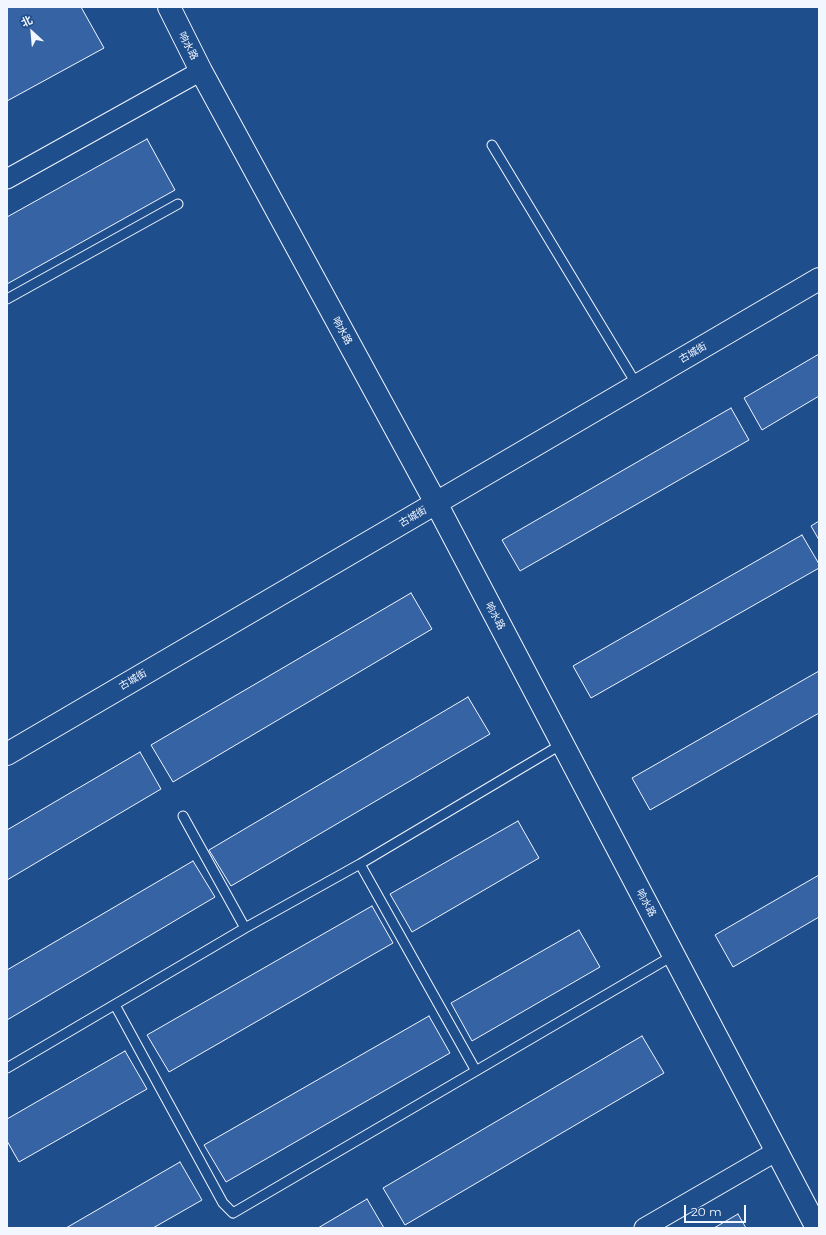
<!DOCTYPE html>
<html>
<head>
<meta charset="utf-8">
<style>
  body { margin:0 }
  #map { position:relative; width:826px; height:1235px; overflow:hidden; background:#1f4e8c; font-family:Montserrat,"Noto Sans SC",sans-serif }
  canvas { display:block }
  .frame { position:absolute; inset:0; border:8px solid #f2f6ff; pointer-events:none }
  .north { position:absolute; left:12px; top:12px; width:40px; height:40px; -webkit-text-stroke:3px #1f4e8c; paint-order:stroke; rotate:334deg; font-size:11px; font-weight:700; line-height:16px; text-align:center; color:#f2f6ff }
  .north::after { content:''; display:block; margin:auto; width:14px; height:18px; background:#f2f6ff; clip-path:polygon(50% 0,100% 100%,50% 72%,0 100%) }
  .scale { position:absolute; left:684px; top:1205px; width:62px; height:18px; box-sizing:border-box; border:2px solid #f2f6ff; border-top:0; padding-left:5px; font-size:12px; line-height:14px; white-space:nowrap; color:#f2f6ff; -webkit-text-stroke:3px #1f4e8c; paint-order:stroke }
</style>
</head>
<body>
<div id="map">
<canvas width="826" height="1235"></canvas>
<div class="frame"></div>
<div class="north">北</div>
<div class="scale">20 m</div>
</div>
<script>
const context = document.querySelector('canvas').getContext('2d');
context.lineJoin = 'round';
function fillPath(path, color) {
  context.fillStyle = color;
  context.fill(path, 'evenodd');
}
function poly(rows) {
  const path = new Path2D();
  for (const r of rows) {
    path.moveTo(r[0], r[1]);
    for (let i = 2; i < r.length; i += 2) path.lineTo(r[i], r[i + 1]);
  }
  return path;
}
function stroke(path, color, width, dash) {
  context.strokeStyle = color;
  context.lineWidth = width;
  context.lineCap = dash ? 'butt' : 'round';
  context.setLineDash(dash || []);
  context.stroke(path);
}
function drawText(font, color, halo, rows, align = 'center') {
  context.font = font + ' Montserrat,"Noto Sans SC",sans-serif';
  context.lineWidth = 3;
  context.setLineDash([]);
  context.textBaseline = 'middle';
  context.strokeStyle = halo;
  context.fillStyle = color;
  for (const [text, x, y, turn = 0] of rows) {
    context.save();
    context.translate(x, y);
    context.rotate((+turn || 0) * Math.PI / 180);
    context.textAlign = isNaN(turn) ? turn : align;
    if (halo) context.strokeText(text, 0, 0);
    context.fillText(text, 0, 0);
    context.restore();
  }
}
const building = poly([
  [7,7,81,7,104,48,7,101,7,7],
  [147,139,175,190,7,284,7,217,147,139],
  [819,354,819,396,762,430,744,398,819,354],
  [731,408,749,440,520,571,502,540,731,408],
  [819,521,819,540,811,526,819,521],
  [802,535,819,564,819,568,591,698,573,666,802,535],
  [411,593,432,629,173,782,151,745,411,593],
  [819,671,819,713,650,810,632,778,819,671],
  [468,697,490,734,231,886,209,850,468,697],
  [140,752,161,789,7,880,7,830,140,752],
  [518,821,539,858,412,932,390,894,518,821],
  [193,861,215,897,7,1020,7,970,193,861],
  [819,875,819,917,733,967,715,935,819,875],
  [372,906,393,943,169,1072,147,1035,372,906],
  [579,930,600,967,472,1041,451,1003,579,930],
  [429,1016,450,1053,226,1182,204,1145,429,1016],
  [642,1036,664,1073,405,1225,383,1188,642,1036],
  [125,1051,147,1089,19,1162,7,1141,7,1119,125,1051],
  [180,1162,202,1200,153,1228,66,1228,180,1162],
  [367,1199,384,1228,318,1228,367,1199],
  [738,1214,746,1228,714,1228,738,1214]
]);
fillPath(building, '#3563a3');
stroke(building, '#f2f6ff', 1);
const service = poly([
  [492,145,637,385],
  [7,299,178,204],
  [183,816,245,928],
  [360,864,476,1071],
  [115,1005,223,1203,233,1213,674,955],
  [7,1068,245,928,360,864,562,744]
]);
const minor = poly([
  [7,179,201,71],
  [644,1228,777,1151]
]);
const tertiary = poly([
  [169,7,201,71,436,503,817,1228],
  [7,754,819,279]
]);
stroke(service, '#f2f6ff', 11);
stroke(minor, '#f2f6ff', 21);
stroke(tertiary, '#f2f6ff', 24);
stroke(service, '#1f4e8c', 9);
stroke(minor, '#1f4e8c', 19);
stroke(tertiary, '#1f4e8c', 22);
drawText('10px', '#f2f6ff', '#1f4e8c', [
  ["响水路",188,46,63],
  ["响水路",342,331,61],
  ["古城街",693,353,-30],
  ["古城街",413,517,-30],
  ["响水路",495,616,62],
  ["古城街",133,680,-30],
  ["响水路",646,903,62]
]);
</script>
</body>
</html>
